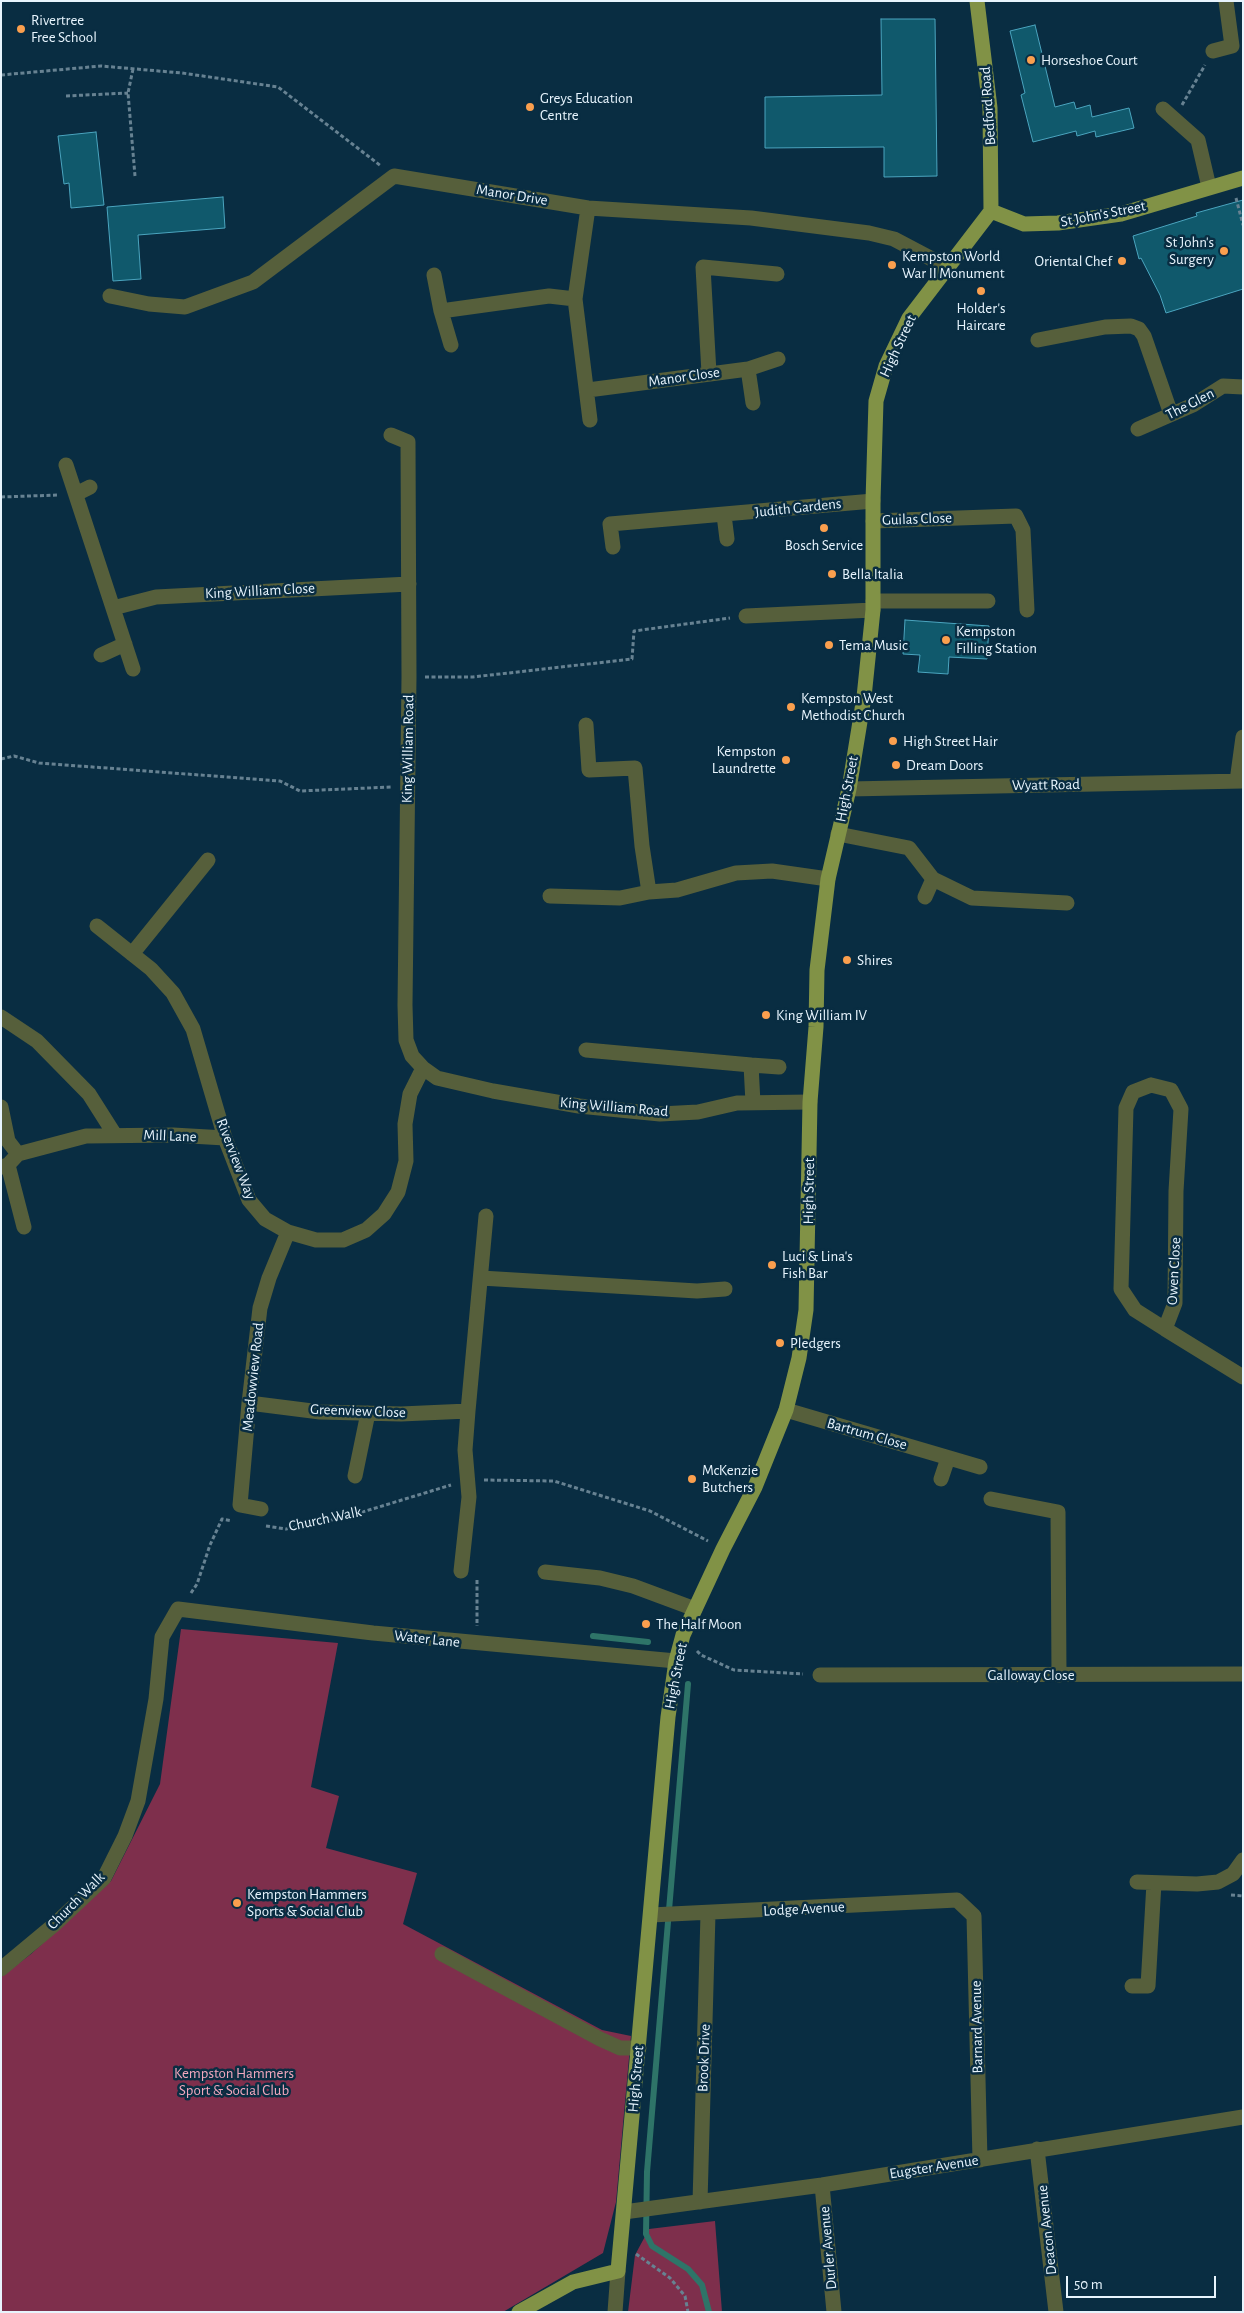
<!DOCTYPE html>
<html>
<head>
<meta charset="utf-8">
<style>
  body { margin:0 }
  #map { position:relative; width:1244px; height:2313px; overflow:hidden; background:#092d42; font-family:"Alegreya Sans",sans-serif }
  canvas { display:block }
  .frame { position:absolute; inset:0; border:2px solid #e7f4fd; pointer-events:none }
  .scale { position:absolute; left:1066px; top:2276px; width:150px; height:22px; box-sizing:border-box; border:2px solid #e7f4fd; border-top:0; padding-left:6px; font-size:15px; line-height:18px; white-space:nowrap; color:#e7f4fd; -webkit-text-stroke:4px #092d42; paint-order:stroke }
</style>
</head>
<body>
<div id="map">
<canvas width="1244" height="2313"></canvas>
<div class="frame"></div>
<div class="scale">50 m</div>
</div>
<script>
const context = document.querySelector('canvas').getContext('2d');
context.lineJoin = 'round';
function fillPath(path, color) {
  context.fillStyle = color;
  context.fill(path, 'evenodd');
}
function poly(rows) {
  const path = new Path2D();
  for (const r of rows) {
    path.moveTo(r[0], r[1]);
    for (let i = 2; i < r.length; i += 2) path.lineTo(r[i], r[i + 1]);
  }
  return path;
}
function stroke(path, color, width, dash) {
  context.strokeStyle = color;
  context.lineWidth = width;
  context.lineCap = dash ? 'butt' : 'round';
  context.setLineDash(dash || []);
  context.stroke(path);
}
function drawText(font, color, halo, rows, align = 'center') {
  context.font = font + ' "Alegreya Sans",sans-serif';
  context.lineWidth = 5;
  context.setLineDash([]);
  context.textBaseline = 'middle';
  context.strokeStyle = halo;
  context.fillStyle = color;
  for (const [text, x, y, turn = 0] of rows) {
    context.save();
    context.translate(x, y);
    context.rotate((+turn || 0) * Math.PI / 180);
    context.textAlign = isNaN(turn) ? turn : align;
    if (halo) context.strokeText(text, 0, 0);
    context.fillText(text, 0, 0);
    context.restore();
  }
}
fillPath(poly([
  [181,1629,338,1643,311,1787,339,1796,326,1848,417,1873,403,1924,602,2030,631,2036,616,2202,603,2253,503,2312,1,2312,1,1977,31,1954,111,1881,160,1784],
  [715,2221,722,2312,628,2312,635,2255,649,2229]
]), '#7e2f4c');
stroke(poly([
  [593,1636,648,1642],
  [688,1684,647,2172,646,2234,652,2246,688,2269,702,2285,709,2312]
]), '#2e7468', 6);
const building = poly([
  [881,19,935,19,937,176,884,177,884,147,765,148,765,97,882,95,881,19],
  [1035,25,1055,107,1074,102,1076,109,1090,105,1092,117,1129,108,1134,128,1096,137,1095,131,1077,136,1076,131,1033,142,1021,95,1025,93,1010,31,1035,25],
  [96,132,104,205,71,208,69,183,64,184,58,136,96,132],
  [223,197,225,228,138,235,141,279,113,281,107,207,223,197],
  [1243,200,1243,289,1166,313,1160,295,1141,258,1139,259,1133,236,1197,216,1196,213,1243,200],
  [905,620,989,626,987,659,949,657,948,674,918,672,920,655,903,654,905,620]
]);
fillPath(building, '#10596c');
stroke(building, '#4ba5bf', 1);
stroke(poly([
  [133,69,128,93,135,176],
  [1,75,101,66,182,73,278,87,381,166],
  [66,96,128,93],
  [1182,105,1205,65],
  [1236,198,1243,225],
  [1,497,58,495],
  [425,677,473,677,632,659,634,631,730,618],
  [1,759,14,756,39,763,280,781,300,791,391,787],
  [484,1480,554,1481,650,1511,708,1541],
  [266,1526,286,1529,346,1517,451,1485],
  [477,1580,477,1626],
  [191,1593,197,1584,210,1545,222,1519,232,1521],
  [697,1651,701,1655,734,1670,803,1674],
  [1231,1895,1243,1896],
  [636,2254,670,2278,685,2296,688,2312]
]), '#678292', 3, [4, 2.5]);
stroke(poly([
  [1213,51,1232,46,1226,1],
  [1163,109,1198,140,1209,187],
  [588,208,575,299,590,420],
  [434,275,441,311,451,345],
  [110,296,149,304,185,307,253,282,394,176,588,208,751,218,869,233,894,239,947,267],
  [441,311,549,296,575,299],
  [1038,340,1105,327,1131,326,1139,329,1144,336,1171,414],
  [748,369,753,403],
  [709,373,703,267,777,274],
  [588,390,748,369,778,359],
  [1138,429,1193,405,1223,386,1243,387],
  [391,435,408,442,409,677,405,1005,406,1040,412,1056,423,1068,437,1078,493,1091,579,1106,660,1114,698,1112,737,1103,810,1102],
  [66,465,133,669],
  [76,494,90,487],
  [724,515,727,539],
  [873,521,1016,516,1023,530,1027,610],
  [613,547,610,524,873,501],
  [873,601,988,601],
  [113,608,156,597,409,584],
  [746,616,873,610],
  [101,655,125,644],
  [586,725,589,770,635,768,642,846,649,892,677,890,736,873,772,871,828,879],
  [1237,781,1243,737],
  [849,789,1243,781],
  [838,834,909,848,933,879,972,898,1067,903],
  [550,896,620,898,649,892],
  [925,897,933,879],
  [97,926,151,969,173,993,193,1029,225,1138,249,1200,265,1219,288,1232,316,1240,343,1240,366,1230,384,1214,398,1192,406,1161,405,1124,410,1094,423,1068],
  [132,954,208,860],
  [1,1017,37,1041,89,1094,115,1135],
  [586,1050,751,1065,753,1103],
  [751,1065,779,1067],
  [1151,1085,1171,1090,1181,1109,1176,1191,1175,1303,1165,1329,1135,1310,1121,1289,1126,1108,1133,1092,1151,1085],
  [1,1107,8,1141,18,1154],
  [8,1165,24,1227],
  [1,1167,8,1165,18,1154,86,1136,173,1135,225,1138],
  [481,1278,697,1291,725,1289],
  [1165,1329,1243,1377],
  [249,1403,320,1412,401,1414,468,1411,465,1450,469,1497,461,1571],
  [786,1410,980,1467],
  [468,1411,486,1216],
  [355,1476,368,1413],
  [941,1479,948,1458],
  [991,1499,1058,1512,1059,1675],
  [261,1509,240,1505,249,1403,260,1308,269,1278,288,1232],
  [545,1572,600,1578,633,1586,695,1609],
  [820,1675,1243,1674],
  [1137,1882,1197,1884,1218,1882,1233,1874,1243,1860],
  [651,1915,957,1900,974,1916,980,2160],
  [442,1954,600,2039,620,2048,639,2048],
  [1,1969,55,1924,104,1878,125,1836,138,1801,156,1699,162,1637,178,1609,373,1633,676,1661],
  [1132,1986,1148,1986,1154,1883],
  [1037,2149,1056,2312],
  [822,2185,834,2312],
  [700,2202,708,1914],
  [624,2212,822,2185,1243,2117],
  [615,2312,618,2271]
]), '#565f3b', 15);
stroke(poly([
  [977,1,990,108,991,211],
  [991,211,1024,224,1058,223,1121,214,1243,178],
  [519,2312,573,2282,618,2271,668,1717,676,1661,683,1635,723,1549,755,1487,786,1410,799,1358,806,1310,810,1102,816,1027,817,970,828,879,849,789,864,697,873,610,873,501,876,401,886,366,909,318,991,211]
]), '#819246', 15);
for (const [x, y, r, color] of [
  [21,29,5,"#fa9f4e"],
  [1031,60,5,"#fa9f4e"],
  [530,107,5,"#fa9f4e"],
  [1224,251,5,"#fa9f4e"],
  [1122,261,5,"#fa9f4e"],
  [892,265,5,"#fa9f4e"],
  [981,291,5,"#fa9f4e"],
  [824,528,5,"#fa9f4e"],
  [832,574,5,"#fa9f4e"],
  [946,640,5,"#fa9f4e"],
  [829,645,5,"#fa9f4e"],
  [791,707,5,"#fa9f4e"],
  [893,741,5,"#fa9f4e"],
  [786,760,5,"#fa9f4e"],
  [896,765,5,"#fa9f4e"],
  [847,960,5,"#fa9f4e"],
  [766,1015,5,"#fa9f4e"],
  [772,1265,5,"#fa9f4e"],
  [780,1343,5,"#fa9f4e"],
  [692,1479,5,"#fa9f4e"],
  [646,1624,5,"#fa9f4e"],
  [237,1903,5,"#fa9f4e"]
]) {
  const dot = new Path2D();
  dot.arc(x, y, r, 0, 2 * Math.PI);
  context.fillStyle = color;
  context.fill(dot);
  stroke(dot, '#092d42', 2);
}
drawText('15px', '#e7f4fd', '#092d42', [
  ["Rivertree",31,20],
  ["Free School",31,37],
  ["Horseshoe Court",1041,60],
  ["Greys Education",540,98],
  ["Centre",540,115],
  ["St John's",1214,242,"right"],
  ["Surgery",1214,259,"right"],
  ["Kempston World",902,256],
  ["War II Monument",902,273],
  ["Oriental Chef",1112,261,"right"],
  ["Holder's",981,308,"center"],
  ["Haircare",981,325,"center"],
  ["Bosch Service",824,545,"center"],
  ["Bella Italia",842,574],
  ["Kempston",956,631],
  ["Filling Station",956,648],
  ["Tema Music",839,645],
  ["Kempston West",801,698],
  ["Methodist Church",801,715],
  ["High Street Hair",903,741],
  ["Kempston",776,751,"right"],
  ["Laundrette",776,768,"right"],
  ["Dream Doors",906,765],
  ["Shires",857,960],
  ["King William IV",776,1015],
  ["Luci & Lina's",782,1256],
  ["Fish Bar",782,1273],
  ["Pledgers",790,1343],
  ["McKenzie",702,1470],
  ["Butchers",702,1487],
  ["The Half Moon",656,1624],
  ["Kempston Hammers",247,1894],
  ["Sports & Social Club",247,1911]
], 'left');
drawText('15px', '#e7f4fd', '#092d42', [
  ["Bedford Road",988,106,-94],
  ["Manor Drive",512,195,9],
  ["St John's Street",1103,214,-11],
  ["High Street",898,346,-65],
  ["Manor Close",684,377,-8],
  ["The Glen",1190,404,-27],
  ["Judith Gardens",798,508,-6],
  ["Guilas Close",917,519,-2],
  ["King William Close",260,591,-3],
  ["King William Road",408,749,-89],
  ["Wyatt Road",1046,785,-1],
  ["High Street",847,789,-79],
  ["King William Road",614,1107,5],
  ["Mill Lane",170,1136,2],
  ["Riverview Way",236,1159,69],
  ["High Street",809,1191,-89],
  ["Owen Close",1174,1271,-87],
  ["Meadowview Road",253,1377,-84],
  ["Greenview Close",358,1411,2],
  ["Bartrum Close",867,1434,16],
  ["Church Walk",325,1519,-12],
  ["Water Lane",427,1639,6],
  ["Galloway Close",1031,1675],
  ["High Street",676,1676,-79],
  ["Church Walk",76,1901,-45],
  ["Lodge Avenue",804,1909,-3],
  ["Barnard Avenue",977,2027,-91],
  ["Brook Drive",704,2058,-88],
  ["High Street",636,2079,-85],
  ["Eugster Avenue",934,2167,-9],
  ["Deacon Avenue",1047,2230,-96],
  ["Durler Avenue",828,2248,-95]
]);
drawText('15px', '#f2a8be', '#092d42', [
  ["Kempston Hammers",234,2073],
  ["Sport & Social Club",234,2090]
]);
</script>
</body>
</html>
